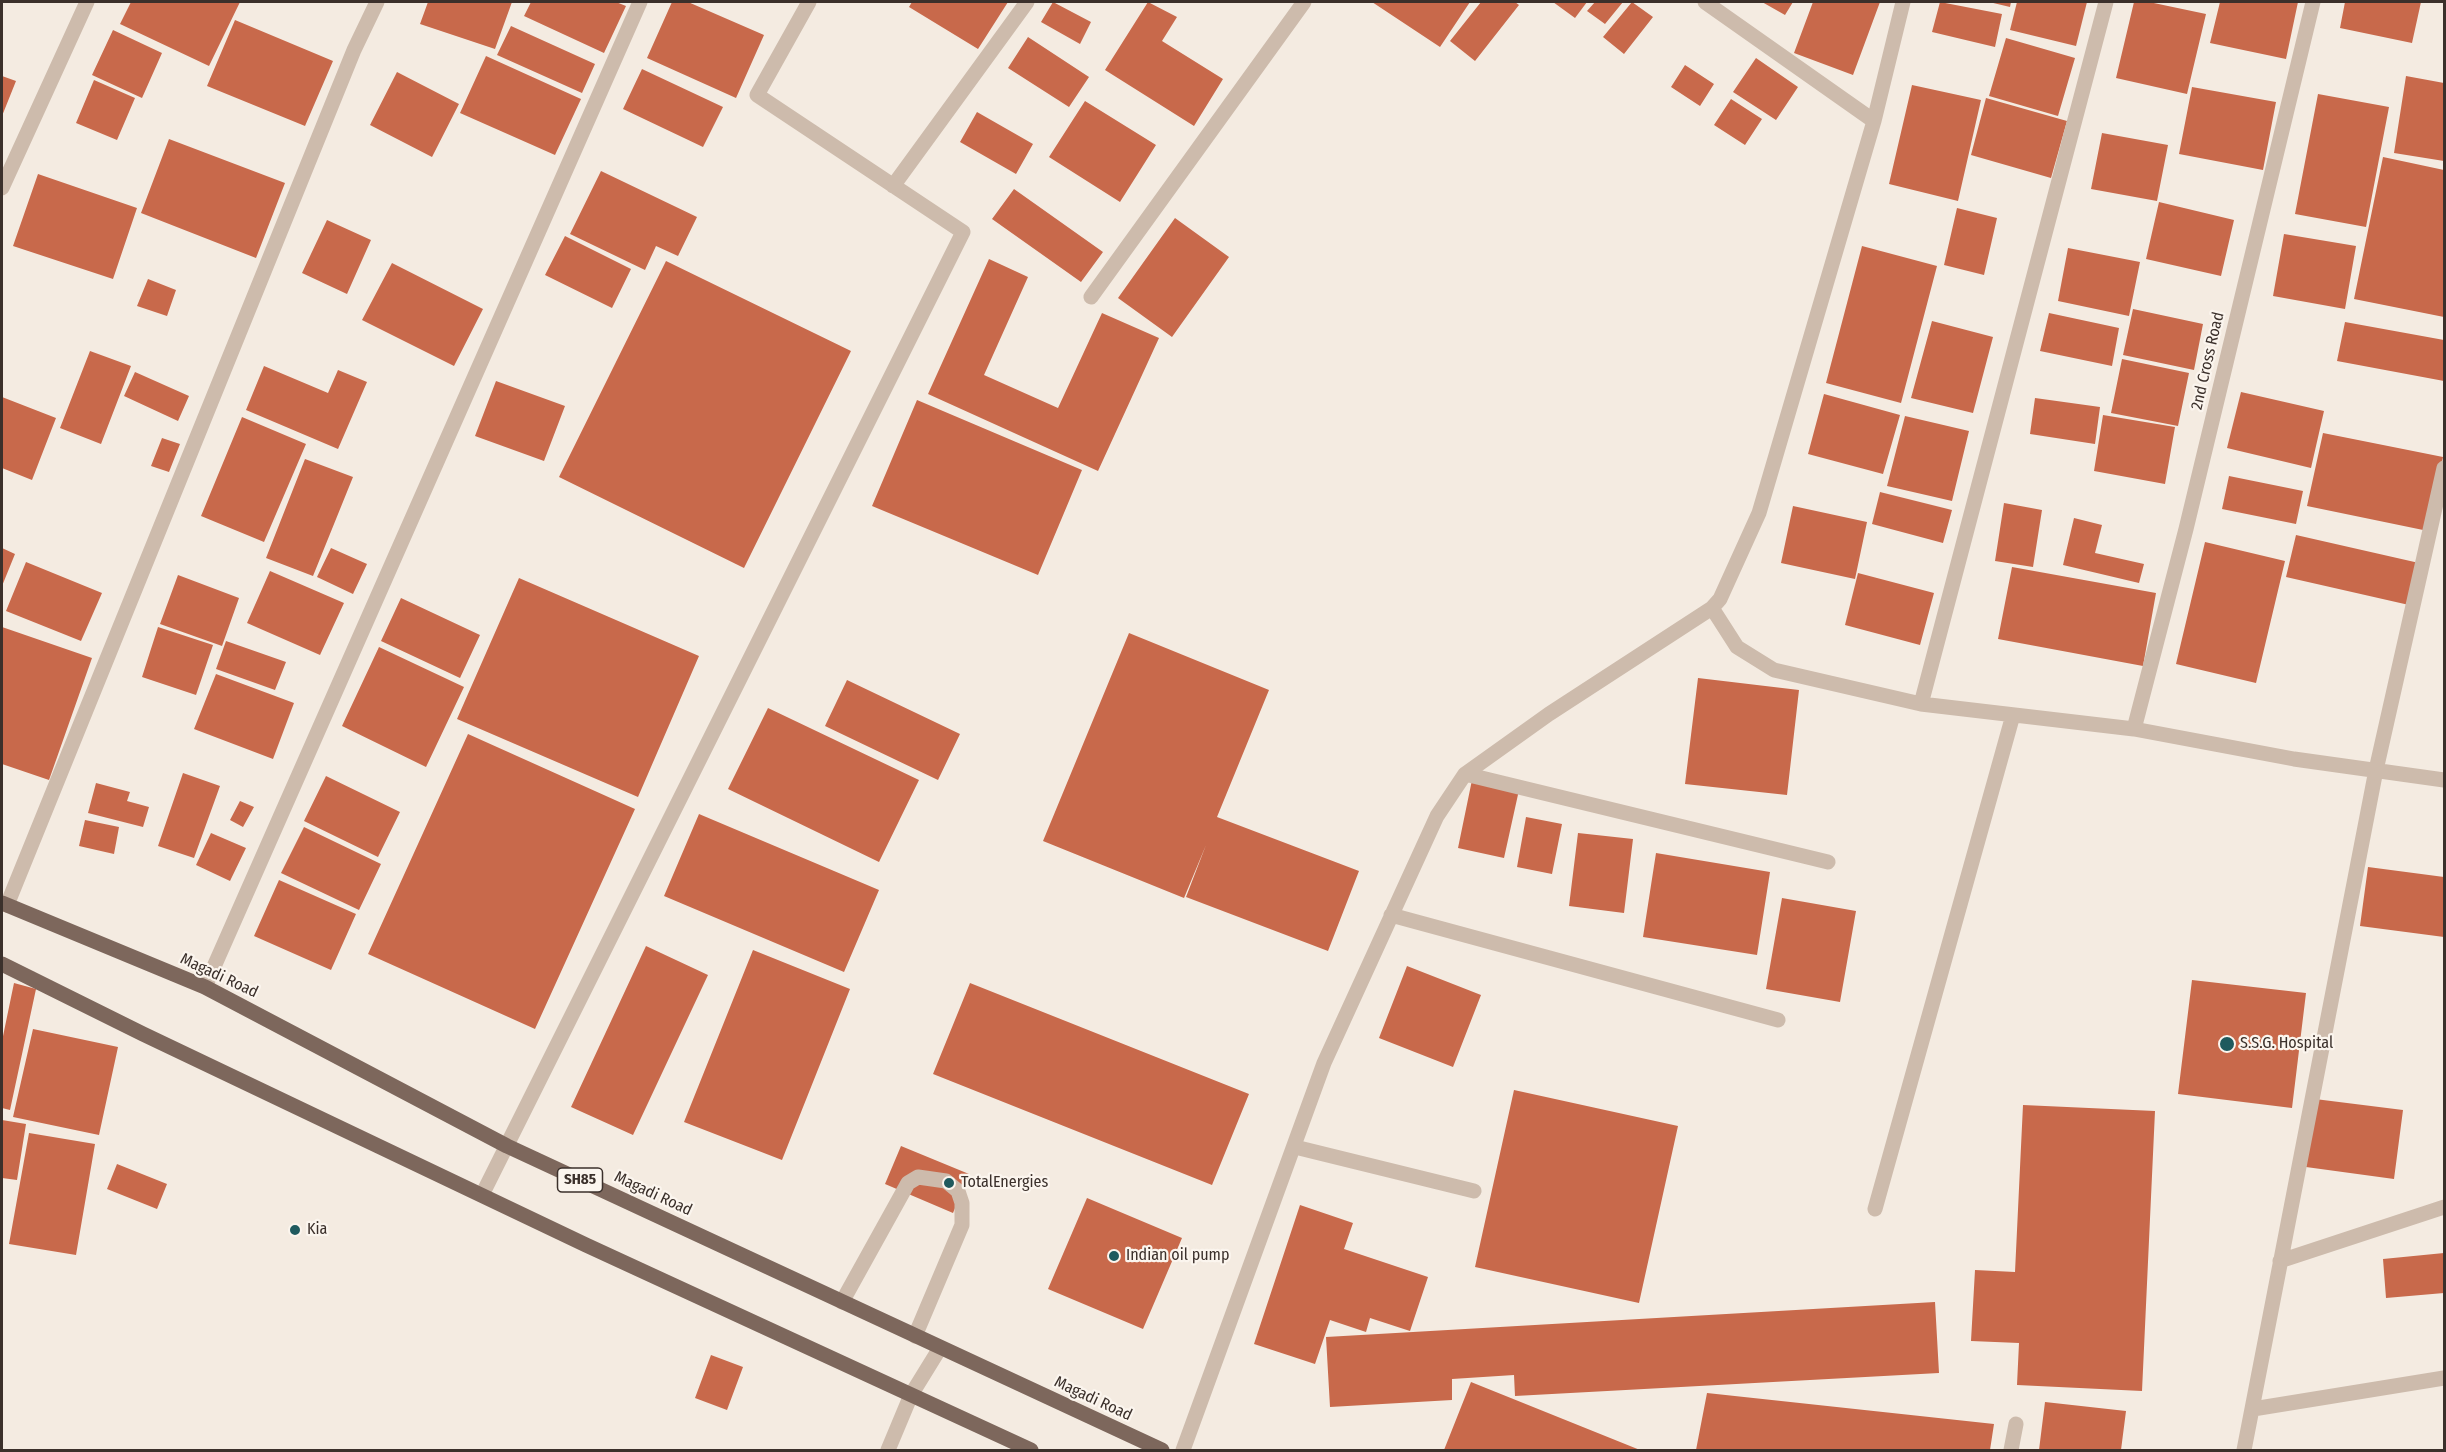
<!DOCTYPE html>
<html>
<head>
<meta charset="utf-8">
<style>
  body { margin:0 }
  #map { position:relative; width:2446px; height:1452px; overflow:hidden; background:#f4ebe1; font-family:"Fira Sans Condensed",sans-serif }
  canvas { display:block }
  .frame { position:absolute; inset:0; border:3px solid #3b302b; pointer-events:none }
</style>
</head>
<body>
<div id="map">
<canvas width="2446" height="1452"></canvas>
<div class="frame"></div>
</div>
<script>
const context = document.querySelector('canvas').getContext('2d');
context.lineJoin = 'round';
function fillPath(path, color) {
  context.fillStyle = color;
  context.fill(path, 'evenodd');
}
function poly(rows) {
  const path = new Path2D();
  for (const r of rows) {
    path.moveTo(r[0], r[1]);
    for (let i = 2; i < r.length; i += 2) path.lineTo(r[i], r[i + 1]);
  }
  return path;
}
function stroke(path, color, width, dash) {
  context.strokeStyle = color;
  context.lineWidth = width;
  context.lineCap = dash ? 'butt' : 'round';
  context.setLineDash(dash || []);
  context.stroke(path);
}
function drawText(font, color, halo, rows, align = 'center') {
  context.font = font + ' "Fira Sans Condensed",sans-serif';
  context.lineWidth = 4.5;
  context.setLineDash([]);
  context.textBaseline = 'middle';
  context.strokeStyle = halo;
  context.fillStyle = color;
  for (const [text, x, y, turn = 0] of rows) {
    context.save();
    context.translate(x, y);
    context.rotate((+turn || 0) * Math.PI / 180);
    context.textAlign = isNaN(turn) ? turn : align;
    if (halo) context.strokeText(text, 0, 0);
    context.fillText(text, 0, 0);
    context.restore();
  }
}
fillPath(poly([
  [131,2,240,2,209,66,120,24],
  [428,2,512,2,495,49,420,24],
  [531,2,616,2,626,6,604,53,524,16],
  [672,2,688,2,764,35,736,98,647,58],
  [912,2,1008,2,978,49,909,7],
  [1053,2,1091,22,1080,44,1041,22],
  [1148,2,1177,17,1162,41,1223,79,1194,126,1105,70],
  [1372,2,1470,2,1440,47],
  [1481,2,1515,2,1519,5,1475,61,1450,41],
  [1553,2,1587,2,1575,18],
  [1595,2,1623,2,1605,24,1587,11],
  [1632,2,1653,17,1624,54,1603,37],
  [1762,2,1793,2,1785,15],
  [1813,2,1880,2,1853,75,1794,53],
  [1940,2,2002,14,1995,47,1932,32],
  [1989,2,2011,2,2010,7],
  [2017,2,2087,2,2076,46,2010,30],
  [2134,2,2149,2,2206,14,2187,94,2116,78],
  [2220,2,2298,2,2286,59,2210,43],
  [2345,2,2421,2,2412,43,2340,28],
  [235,20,333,61,305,126,207,86],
  [511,26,595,64,582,93,497,55],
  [113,30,162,53,142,98,92,75],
  [1028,37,1089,77,1069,107,1008,68],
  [2006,38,2075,58,2058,116,1989,96],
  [486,56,581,99,555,155,460,113],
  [1756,58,1798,87,1776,120,1733,92],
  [1685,65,1714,84,1700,106,1671,87],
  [642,69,723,107,703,147,623,109],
  [397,72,459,104,432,157,370,125],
  [2,76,16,81,2,116],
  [2406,76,2444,83,2444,161,2394,153],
  [94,80,135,98,117,140,76,123],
  [1912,85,1981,100,1958,201,1889,184],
  [2192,87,2276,102,2263,170,2179,154],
  [2318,94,2389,107,2366,227,2295,214],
  [1986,98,2067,121,2051,178,1971,155],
  [1731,99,1762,119,1745,145,1714,125],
  [1085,101,1156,145,1120,202,1049,157],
  [977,112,1033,144,1016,174,960,142],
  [2102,133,2168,145,2157,201,2091,189],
  [169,139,285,183,256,258,141,213],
  [2383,157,2444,170,2444,317,2354,299],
  [601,171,697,217,678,256,656,246,645,270,570,234],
  [38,174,137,208,113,279,13,246],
  [1014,189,1103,252,1081,282,992,219],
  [2159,202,2234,220,2221,276,2146,259],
  [1957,208,1997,218,1984,275,1944,265],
  [1175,218,1229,257,1172,337,1118,298],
  [327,220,371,240,347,294,302,273],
  [2284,234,2356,246,2345,309,2273,296],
  [565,236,631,269,612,308,545,275],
  [1862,246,1937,266,1901,403,1826,383],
  [2068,248,2140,262,2129,316,2058,301],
  [989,259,1028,277,984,375,1058,408,1102,313,1159,338,1098,471,928,394],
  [666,261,851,351,744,568,559,477],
  [392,263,483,309,454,366,362,320],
  [148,279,176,290,167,316,137,306],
  [2133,309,2203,324,2194,370,2123,355],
  [2049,313,2119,328,2112,366,2040,351],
  [1932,321,1993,337,1973,413,1911,398],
  [2345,322,2444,340,2444,381,2337,361],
  [90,351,131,366,101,444,60,428],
  [2122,359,2189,373,2178,426,2111,413],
  [264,366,328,393,338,370,367,382,338,449,246,410],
  [135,372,189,396,178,421,124,396],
  [496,381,565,406,544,461,475,436],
  [2241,392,2324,411,2311,468,2227,448],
  [1824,394,1900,415,1883,474,1808,454],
  [2,397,56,418,32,480,2,468],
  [2035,398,2100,407,2095,444,2030,434],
  [917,400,1082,470,1038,575,872,506],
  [2103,415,2175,427,2165,484,2094,471],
  [1905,416,1969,431,1952,501,1887,486],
  [242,417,306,444,264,542,201,516],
  [2323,433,2443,457,2428,531,2307,506],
  [162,438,180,444,169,472,151,466],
  [305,459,353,477,313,576,266,558],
  [2229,476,2303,491,2296,524,2222,509],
  [1880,492,1952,510,1943,543,1872,524],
  [2004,503,2042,510,2033,567,1995,561],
  [1793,506,1867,522,1855,579,1781,563],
  [2074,518,2102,525,2095,553,2144,564,2139,583,2063,565],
  [2296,535,2419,563,2409,605,2286,577],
  [2205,542,2285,561,2256,683,2176,664],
  [2,548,15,554,2,586],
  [331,548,367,564,353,594,317,577],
  [26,562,102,593,81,641,6,611],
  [2012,567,2156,593,2143,666,1998,639],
  [270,571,344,603,320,655,247,623],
  [1858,573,1934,593,1920,645,1845,625],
  [178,575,239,598,222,646,160,624],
  [519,578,699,656,638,797,457,719],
  [401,598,480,635,460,678,381,641],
  [2,627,92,658,49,780,2,764],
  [158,627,213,645,196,695,142,677],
  [1129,633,1269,690,1217,817,1359,871,1328,951,1186,897,1206,845,1184,898,1043,841],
  [226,641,286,662,275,690,216,669],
  [379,647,464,687,426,767,342,726],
  [216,674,294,703,273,759,194,729],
  [1698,678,1799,690,1787,795,1685,784],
  [847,680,960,734,938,780,825,726],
  [768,708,919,780,879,862,728,789],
  [468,734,635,809,535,1029,368,954],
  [183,773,220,786,194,858,158,846],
  [326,776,400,812,378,857,304,821],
  [1472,780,1519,790,1504,858,1458,848],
  [96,783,130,792,127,801,149,807,143,827,88,813],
  [240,801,254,807,243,827,230,820],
  [699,814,879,890,844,972,664,896],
  [1526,817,1562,824,1552,874,1517,867],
  [85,820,119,827,114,854,79,846],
  [304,827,381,864,359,910,281,873],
  [211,833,246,848,230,881,196,865],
  [1578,833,1633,839,1624,913,1569,906],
  [1656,853,1770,872,1757,955,1643,937],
  [2368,867,2444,877,2444,937,2360,926],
  [279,880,356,914,331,970,254,936],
  [1782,898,1856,911,1840,1002,1766,989],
  [646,946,708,975,633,1135,571,1107],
  [753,950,850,989,782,1160,684,1122],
  [1407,966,1481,995,1453,1067,1379,1038],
  [2192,980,2306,993,2292,1108,2178,1094],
  [14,983,36,989,10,1110,2,1108,2,1041],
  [970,983,1249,1094,1212,1185,933,1074],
  [33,1029,118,1047,99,1135,13,1117],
  [1514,1090,1678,1126,1639,1303,1475,1267],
  [2315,1099,2403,1110,2394,1179,2306,1167],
  [2023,1105,2155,1111,2142,1391,2017,1385,2019,1343,1971,1341,1975,1270,2015,1272],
  [2,1120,26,1124,17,1180,2,1178],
  [29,1133,95,1144,76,1255,9,1244],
  [901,1146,969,1174,953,1213,885,1184],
  [117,1164,167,1184,157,1209,107,1189],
  [1087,1198,1182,1238,1143,1329,1048,1289],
  [1300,1205,1353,1223,1344,1249,1428,1277,1410,1331,1370,1318,1366,1332,1330,1320,1315,1364,1254,1344],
  [2444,1253,2444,1293,2386,1298,2383,1259],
  [1935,1302,1939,1373,1515,1396,1514,1375,1452,1379,1452,1400,1330,1407,1326,1337],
  [711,1355,743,1367,727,1410,695,1398],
  [1471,1382,1640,1450,1444,1450],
  [1707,1393,1994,1424,1990,1450,1696,1450],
  [2045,1402,2126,1411,2121,1450,2039,1450]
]), '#c8694b');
stroke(poly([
  [1705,2,1874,121],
  [893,186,1027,2],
  [2,188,87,2],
  [1091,297,1304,2],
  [1712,608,1737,647,1774,670,1921,704,2134,729,2294,759,2444,780],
  [1921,704,2106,2],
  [2134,729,2186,529,2313,2],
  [1465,774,1828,862],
  [7,905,354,50,377,2],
  [1391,915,1778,1020],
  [205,987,640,2],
  [1295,1147,1474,1191],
  [482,1195,963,232,757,95,809,2],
  [1875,1209,2013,715],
  [2280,1261,2444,1207],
  [842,1302,908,1183,918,1177,946,1181,958,1191,962,1203,962,1225,915,1336],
  [2253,1409,2444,1378],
  [888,1450,911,1395,940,1348],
  [1183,1450,1324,1063,1437,816,1465,774,1549,714,1712,608,1720,599,1759,513,1874,121,1903,2],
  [2011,1450,2016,1424],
  [2244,1450,2376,770,2444,468]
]), '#cdbbac', 15);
stroke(poly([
  [2,903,205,987,507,1146,1162,1450],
  [2,964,143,1034,586,1245,1031,1450]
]), '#7d675c', 15);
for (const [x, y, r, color] of [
  [2227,1044,8,"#1f5a5e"],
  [949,1183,6,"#1f5a5e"],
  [295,1230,6,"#1f5a5e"],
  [1114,1256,6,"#1f5a5e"]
]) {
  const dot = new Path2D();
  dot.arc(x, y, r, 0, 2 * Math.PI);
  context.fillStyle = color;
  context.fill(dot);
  stroke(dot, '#fbf5ee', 2);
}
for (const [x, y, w] of [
  [580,1180,45]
]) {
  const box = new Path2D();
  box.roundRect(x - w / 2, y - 12, w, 24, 4.5);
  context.fillStyle = '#fbf5ee';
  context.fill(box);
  stroke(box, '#3b302b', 1.5);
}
drawText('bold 15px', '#3b302b', null, [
  ["SH85",580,1180]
]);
drawText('16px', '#3b302b', '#fbf5ee', [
  ["2nd Cross Road",2208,361,-77],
  ["Magadi Road",219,976,25],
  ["Magadi Road",653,1194,25],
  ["Magadi Road",1093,1399,25]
]);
drawText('16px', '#3b302b', '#fbf5ee', [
  ["S.S.G. Hospital",2240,1044],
  ["TotalEnergies",961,1183],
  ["Kia",307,1230],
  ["Indian oil pump",1126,1256]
], 'left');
</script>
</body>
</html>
